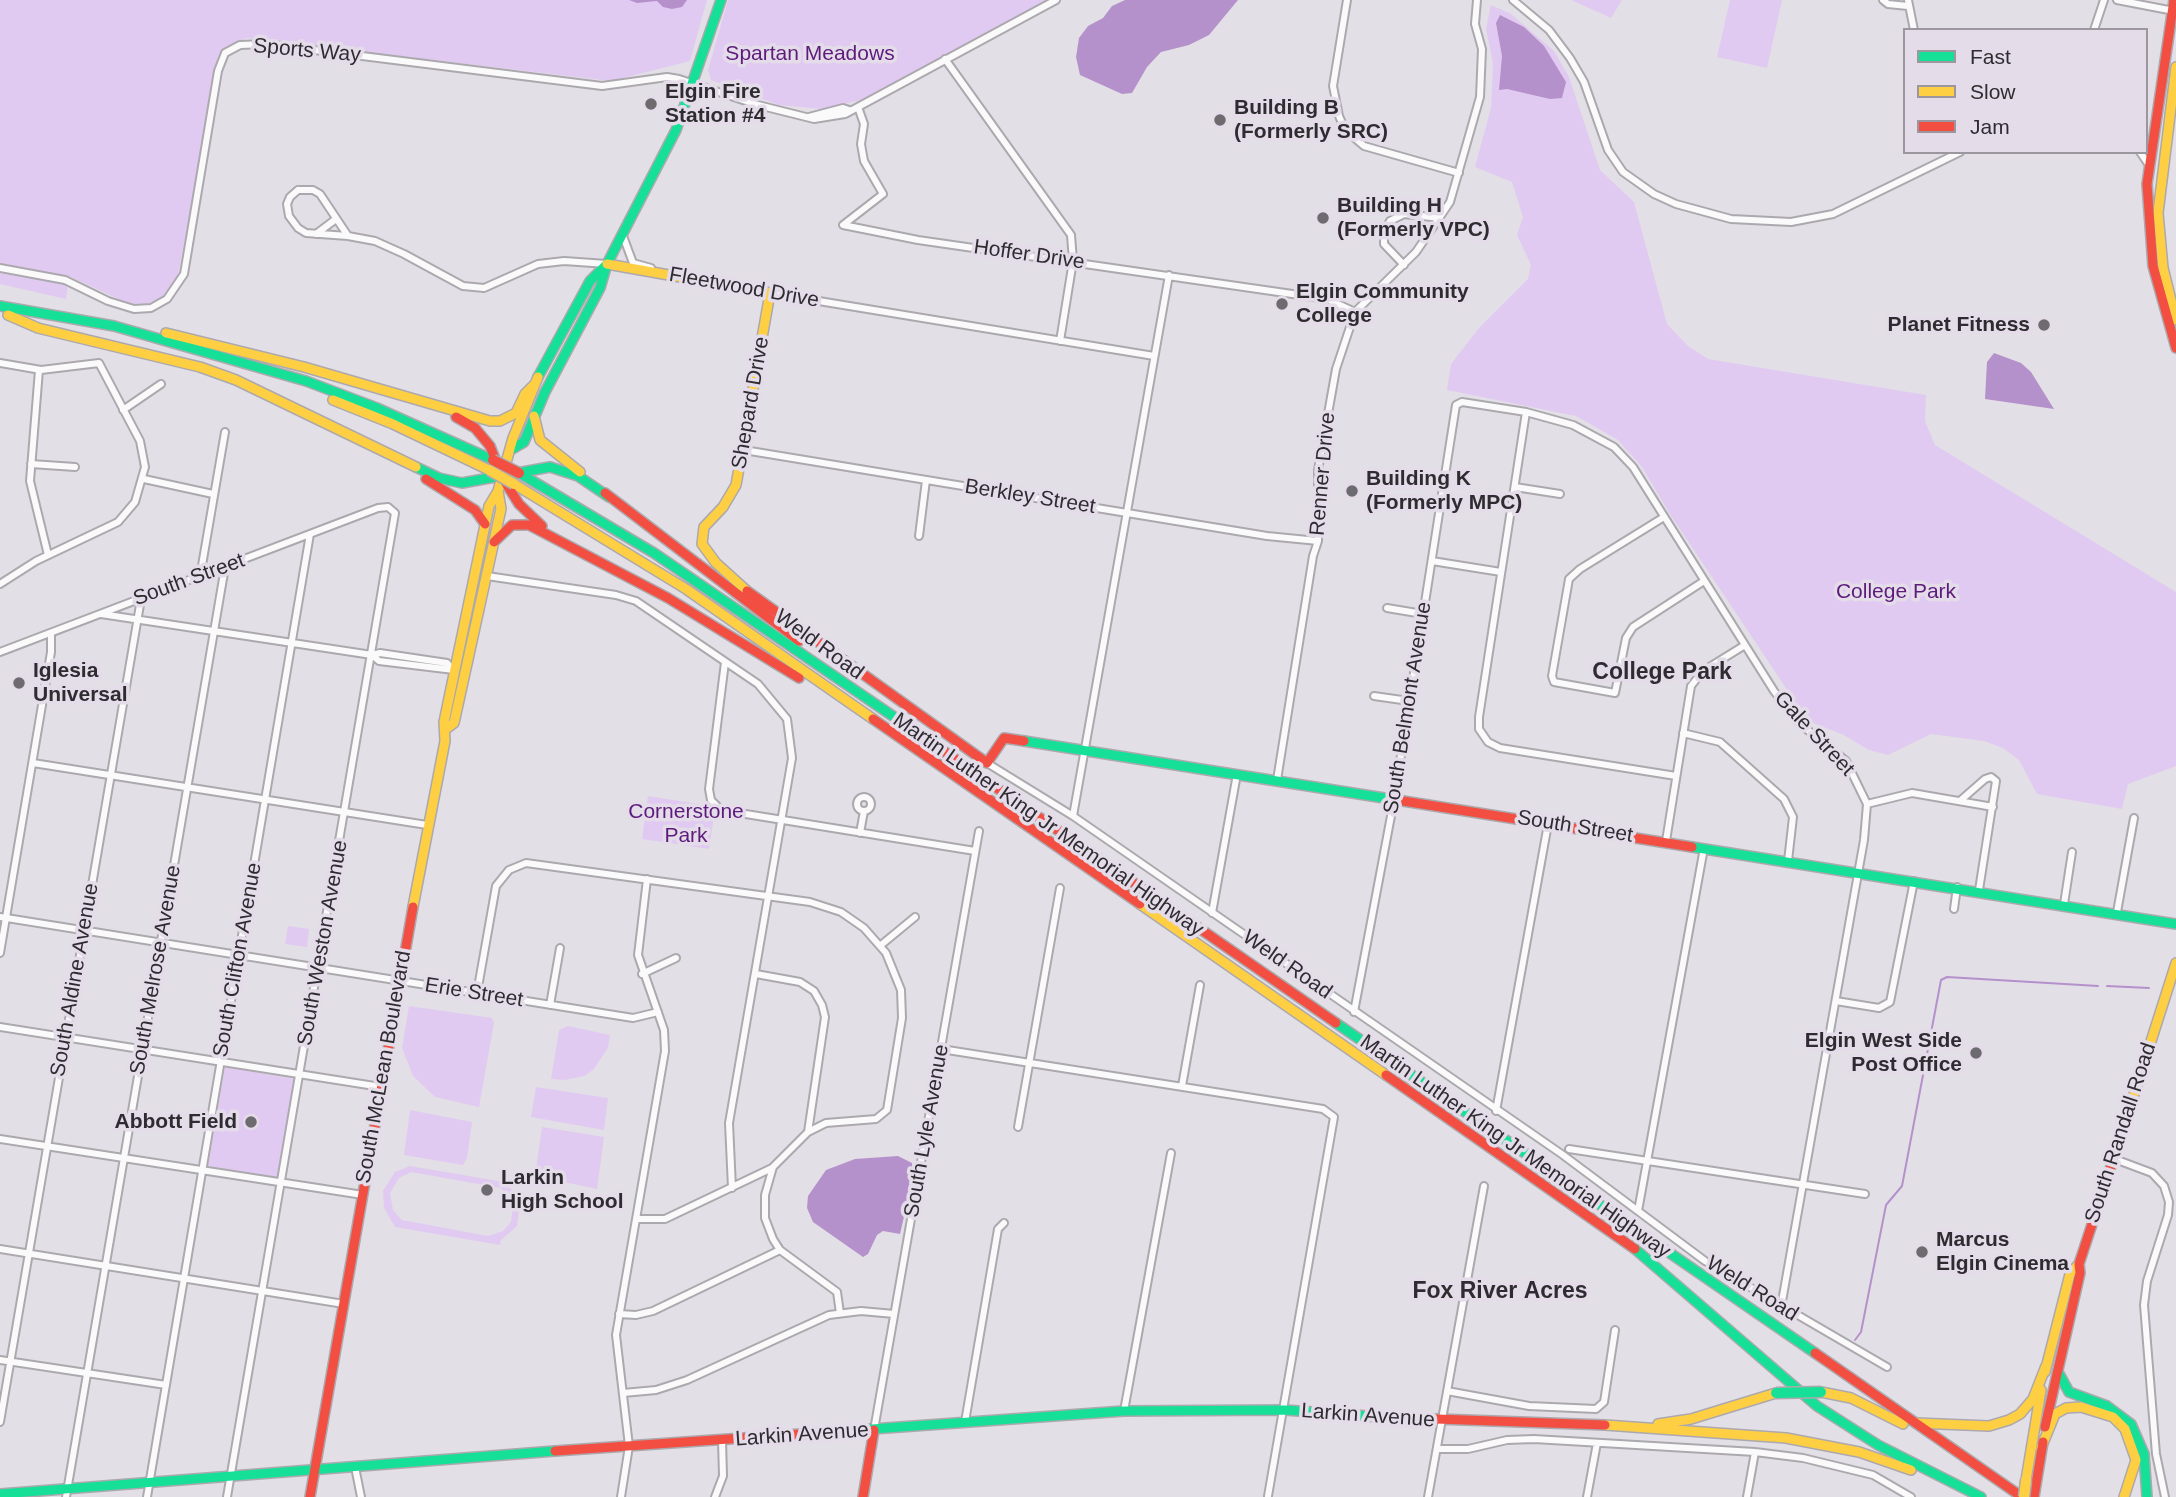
<!DOCTYPE html>
<html>
<head>
<meta charset="utf-8">
<style>
  body { margin:0 }
  #map { position:relative; width:2176px; height:1497px; overflow:hidden; background:#e3dfe6; font-family:Arial,sans-serif }
  canvas { display:block }
  .legend { position:absolute; left:1903px; top:28px; width:245px; height:126px; box-sizing:border-box; background:#e4dce9; border:2px solid #9c969f; margin:0; padding:9px 12px; list-style:none; font-size:21px; color:#2f2c31 }
  .legend li { display:flex; align-items:center; gap:14px; height:35px }
  .legend b { width:35px; border:2px solid #9c969f }
</style>
</head>
<body>
<div id="map">
<canvas width="2176" height="1497"></canvas>
<ul class="legend">
<li><b style="height:9px;background:#16e098"></b>Fast</li>
<li><b style="height:9px;background:#ffcf43"></b>Slow</li>
<li><b style="height:9px;background:#f24e42"></b>Jam</li>
</ul>
</div>
<script>
const context = document.querySelector('canvas').getContext('2d');
context.lineJoin = 'round';
function fillPath(path, color) {
  context.fillStyle = color;
  context.fill(path, 'evenodd');
}
function poly(rows) {
  const path = new Path2D();
  for (const r of rows) {
    if (r.length === 3) {
      path.moveTo(r[0] + r[2], r[1]);
      path.arc(r[0], r[1], r[2], 0, 2 * Math.PI);
      continue;
    }
    path.moveTo(r[0], r[1]);
    for (let i = 2; i < r.length; i += 2) path.lineTo(r[i], r[i + 1]);
  }
  return path;
}
function stroke(path, color, width, dash) {
  context.strokeStyle = color;
  context.lineWidth = width;
  context.lineCap = dash ? 'butt' : 'round';
  context.setLineDash(dash || []);
  context.stroke(path);
}
function drawText(font, color, halo, rows, align = 'center') {
  context.font = font + ' Arial,sans-serif';
  context.lineWidth = 7;
  context.setLineDash([]);
  context.textBaseline = 'middle';
  context.strokeStyle = halo;
  context.fillStyle = color;
  for (const [text, x, y, turn = 0] of rows) {
    context.save();
    context.translate(x, y);
    context.rotate((+turn || 0) * Math.PI / 180);
    context.textAlign = isNaN(turn) ? turn : align;
    if (halo) context.strokeText(text, 0, 0);
    context.fillText(text, 0, 0);
    context.restore();
  }
}
fillPath(poly([
  [0,0,707,0,690,61,611,81,246,38,220,52,178,275,162,297,145,305,127,303,69,276,66,299,0,284],
  [728,0,1049,0,861,100,822,109,779,105,711,80,708,70],
  [1571,0,1622,0,1611,18],
  [1730,0,1782,0,1767,68,1717,57],
  [1491,5,1511,14,1554,51,1569,77,1600,170,1634,202,1667,324,1688,346,1708,359,1926,395,1925,421,1935,445,2176,592,2176,766,2128,784,2122,809,2037,794,2019,760,2003,748,1984,741,1931,734,1888,755,1869,750,1844,735,1808,721,1670,514,1642,467,1618,440,1576,416,1447,390,1451,364,1479,328,1528,279,1531,265,1517,235,1523,217,1512,182,1475,167,1491,108,1493,63,1486,29],
  [648,796,711,806,715,810,709,849,642,839],
  [288,926,309,929,307,947,285,944],
  [409,1006,492,1018,494,1023,479,1107,435,1097,413,1076,402,1048],
  [568,1026,610,1035,608,1048,593,1070,584,1076,565,1080,551,1079,559,1030],
  [225,1067,294,1079,277,1178,208,1166],
  [536,1087,608,1098,604,1130,531,1117],
  [410,1110,472,1122,467,1158,463,1165,404,1155],
  [542,1127,604,1137,597,1189,535,1176],
  [410,1166,504,1182,516,1194,520,1204,517,1226,501,1240,500,1245,395,1227,384,1208,383,1191,395,1172],
  [411,1172,501,1188,513,1203,511,1222,503,1231,488,1236,402,1220,393,1210,390,1193,399,1178]
]), '#e1caf1');
fillPath(poly([
  [629,0,687,0,682,7,672,9,663,7,657,1,637,3],
  [1125,0,1238,0,1209,35,1189,45,1161,52,1147,67,1132,93,1122,94,1080,75,1076,57,1079,38,1088,26,1103,18,1112,6],
  [1500,15,1524,27,1544,46,1566,82,1562,98,1550,99,1507,89,1499,90,1502,56,1496,23],
  [1994,353,2021,363,2031,372,2054,409,1985,399,1987,362],
  [898,1156,912,1163,913,1177,900,1234,883,1231,877,1235,868,1254,863,1257,813,1222,807,1208,808,1196,826,1170,855,1159]
]), '#b591cb');
stroke(poly([
  [2107,986,2149,988],
  [1855,1340,1861,1332,1886,1205,1902,1186,1941,980,1947,977,2098,986]
]), '#b591cb', 2);
const street = poly([
  [1347,0,1333,86,1339,116,1345,130,1364,146,1459,173],
  [1513,0,1549,30,1570,58,1584,82,1608,150,1623,172,1654,194,1676,204,1731,219,1791,222,1833,214,1960,152],
  [1883,0,1888,4,1908,6],
  [1908,0,1914,30],
  [2117,0,2174,11],
  [2094,30,2104,0],
  [945,59,1071,235,1073,261,1060,341],
  [858,107,864,124,861,144,864,161,883,194,843,225,918,240,1327,299,1355,312],
  [809,117,843,108,849,110],
  [2140,152,2149,165],
  [298,190,313,190,320,194,348,236,306,233,298,228,289,216,287,204,290,197,298,190],
  [316,234,336,219],
  [348,236,375,241,404,254,463,286,484,288,538,264,564,261,607,264],
  [623,236,633,263,651,268],
  [1404,265,1384,244,1384,232,1390,221,1404,214,1440,218],
  [0,268,65,280,108,301,134,309,151,308,167,299,184,274,218,71,225,53,240,45,266,44,602,86,667,77,679,79,758,105,814,119,845,114,1056,0],
  [770,293,1154,356],
  [0,363,41,370,99,363,140,441,145,467,135,502,118,522,36,561,0,584],
  [39,370,30,481,48,555],
  [123,410,161,384],
  [1526,412,1479,717,1479,729,1488,742,1500,748,1676,776],
  [744,450,1267,536,1318,541],
  [31,464,75,467],
  [144,479,213,494],
  [1515,487,1560,494],
  [1664,517,1580,569,1569,579,1552,676,1554,682,1615,693,1626,638,1633,627,1704,581],
  [919,536,926,480],
  [1432,561,1501,572],
  [487,576,616,595,636,601,758,684,787,719,792,758,729,1123,732,1188],
  [200,577,225,432],
  [1387,608,1423,614],
  [101,614,372,655,380,653,447,663,454,670],
  [0,652,378,508,388,507,395,513,227,1497],
  [372,655,379,661,454,670],
  [725,662,709,789,711,800,721,810,975,851],
  [1374,696,1409,701],
  [1683,733,1720,742,1784,799,1793,817,1788,861],
  [33,763,427,825],
  [987,763,1073,816,1563,1155,1705,1261,1887,1367],
  [1277,780,1313,556,1318,541,1318,470,1336,369,1355,312,1416,252,1450,202,1480,97,1482,49,1475,24,1477,0],
  [864,804,7],
  [1961,800,1985,779,1991,777,1996,781,1979,890],
  [1867,804,1912,793,1993,807],
  [1073,816,1169,275],
  [860,833,864,811],
  [1666,841,1691,686,1703,671,1745,645],
  [2064,904,2072,852],
  [1954,909,1957,887],
  [2117,912,2134,818],
  [1212,913,1237,774],
  [0,917,633,1018,658,1012],
  [881,945,915,917],
  [0,953,51,652,51,634],
  [642,974,676,958],
  [756,974,800,982,814,991,822,1005,825,1017,808,1132],
  [477,993,496,886,509,870,526,863,810,902,841,912,864,928,886,953,901,990,902,1018,887,1110,876,1119,826,1123,808,1132,773,1167,765,1195,765,1218,773,1239,780,1250,837,1292,840,1313],
  [1836,1001,1879,1008,1890,1002,1914,881],
  [550,1005,560,948],
  [1354,1012,1394,800,1456,405,1462,402,1526,412,1573,425,1614,447,1633,467,1774,691,1799,723,1846,761,1867,804,1864,840,1781,1307],
  [0,1027,381,1087],
  [941,1049,1323,1109,1334,1117,1268,1496],
  [1182,1086,1200,985],
  [1496,1111,1548,824],
  [1018,1127,1060,888],
  [0,1139,363,1195],
  [1569,1149,1865,1194],
  [2112,1158,2152,1173,2164,1186,2169,1202,2168,1215,2147,1281,2144,1305,2156,1454,2165,1497],
  [1638,1211,1704,848],
  [636,1219,665,1219,772,1168],
  [0,1249,344,1304],
  [619,1314,636,1315,653,1311,780,1250],
  [0,1360,166,1385],
  [1447,1391,1529,1406,1596,1409,1604,1402,1615,1330],
  [623,1393,656,1390,687,1380,829,1315,861,1311,894,1314],
  [1124,1411,1171,1153],
  [0,1422,141,599],
  [965,1422,998,1229,1004,1223],
  [874,1430,979,831],
  [1437,1449,1468,1449,1507,1440,1534,1439,1755,1452,1803,1458,1873,1475,1911,1497],
  [355,1467,361,1497],
  [66,1497,225,567],
  [147,1497,310,534],
  [621,1497,629,1446,616,1335,665,1051,664,1030,638,955,647,879],
  [715,1497,723,1476,722,1440],
  [1428,1497,1484,1186],
  [1587,1497,1597,1443],
  [1747,1497,1755,1452]
]);
const fast = poly([
  [0,306,114,326,306,381,377,408,493,460],
  [538,377,590,281,607,264],
  [512,449,524,442,545,392,600,288,607,264,676,130,721,0],
  [416,467,439,478,462,483,550,467,578,476,609,497],
  [519,473,654,553,903,723],
  [1024,741,1403,801],
  [1692,847,2176,924],
  [1336,1023,1815,1353],
  [1635,1249,1817,1406,1878,1445,1981,1497],
  [2058,1372,2069,1392,2107,1406,2131,1424,2144,1454,2147,1497],
  [830,1432,1124,1411,1285,1410,1381,1417],
  [0,1494,555,1451]
]);
const slow = poly([
  [2176,67,2158,213,2163,268,2176,320],
  [607,264,770,293,736,485,723,507,704,527,702,544,716,563,747,591],
  [8,315,38,328,200,367,236,380,416,467],
  [166,333,304,367,490,421,500,421,516,413,525,394,534,385],
  [333,400,393,424,489,470],
  [534,416,540,440,580,472],
  [514,484,686,589,873,719],
  [446,729,454,723,501,509,498,491],
  [1140,904,1386,1075],
  [413,907,445,741,444,722,489,506,498,491,513,438,538,377],
  [2115,1154,2176,963],
  [2045,1372,2070,1274,2079,1264],
  [1821,1392,1851,1398,1903,1424],
  [1916,1423,1989,1426,2009,1420,2020,1414,2033,1399,2046,1366],
  [1658,1424,1691,1419,1776,1393],
  [1605,1425,1786,1438,1859,1452,1911,1470],
  [2041,1448,2055,1414,2066,1408,2081,1407,2113,1417,2125,1429,2136,1460,2124,1497],
  [2026,1480,2041,1390]
]);
const jam = poly([
  [2174,0,2147,184,2153,266,2176,348],
  [456,417,475,428,490,446,502,477,519,504,542,526],
  [426,479,475,510,485,524],
  [605,493,799,641],
  [494,542,512,525,529,525,668,598,799,678],
  [747,591,987,763,1004,738,1024,741],
  [873,719,1140,904],
  [903,723,1336,1023],
  [1403,801,1692,847],
  [1386,1075,1635,1249],
  [1815,1353,2022,1497],
  [1381,1417,1605,1425],
  [2045,1427,2080,1273,2079,1264,2115,1154],
  [555,1451,830,1432],
  [310,1497,413,907],
  [863,1497,874,1430],
  [2034,1497,2043,1442]
]);
stroke(street, '#aca9ae', 10);
stroke(fast, '#aca9ae', 12);
stroke(slow, '#aca9ae', 12);
stroke(jam, '#aca9ae', 12);
stroke(street, '#fbfafb', 6);
stroke(fast, '#16e098', 9);
stroke(slow, '#ffcf43', 9);
stroke(jam, '#f24e42', 9);
const fastBridge = poly([
  [1776,1393,1821,1392]
]);
const slowBridge = poly([
  [489,470,514,484],
  [2024,1497,2026,1480]
]);
const jamBridge = poly([
  [493,460,519,473]
]);
stroke(fastBridge, '#aca9ae', 13, []);
stroke(slowBridge, '#aca9ae', 13, []);
stroke(jamBridge, '#aca9ae', 13, []);
stroke(fastBridge, '#16e098', 10);
stroke(slowBridge, '#ffcf43', 10);
stroke(jamBridge, '#f24e42', 10);
for (const [x, y, r, color] of [
  [651,104,7,"#6e6b70"],
  [1220,120,7,"#6e6b70"],
  [1323,218,7,"#6e6b70"],
  [1282,304,7,"#6e6b70"],
  [2044,325,7,"#6e6b70"],
  [1352,491,7,"#6e6b70"],
  [19,683,7,"#6e6b70"],
  [1976,1053,7,"#6e6b70"],
  [251,1122,7,"#6e6b70"],
  [487,1190,7,"#6e6b70"],
  [1922,1252,7,"#6e6b70"]
]) {
  const dot = new Path2D();
  dot.arc(x, y, r, 0, 2 * Math.PI);
  context.fillStyle = color;
  context.fill(dot);
  stroke(dot, '#e4dce9', 2.5);
}
drawText('21px', '#2f2c31', '#e4dce9', [
  ["Sports Way",307,51,5],
  ["Hoffer Drive",1029,255,8],
  ["Fleetwood Drive",744,288,10],
  ["Shepard Drive",751,403,-80],
  ["Renner Drive",1323,474,-85],
  ["Berkley Street",1030,497,9],
  ["South Street",189,580,-20],
  ["Weld Road",819,645,36],
  ["South Belmont Avenue",1408,708,-81],
  ["Gale Street",1814,734,47],
  ["Martin Luther King Jr Memorial Highway",1048,825,35],
  ["South Street",1575,827,9],
  ["South Weston Avenue",323,943,-80],
  ["South Clifton Avenue",238,960,-80],
  ["Weld Road",1287,965,35],
  ["South Melrose Avenue",156,970,-80],
  ["South Aldine Avenue",75,980,-80],
  ["Erie Street",474,993,9],
  ["South McLean Boulevard",384,1067,-80],
  ["South Lyle Avenue",927,1131,-80],
  ["South Randall Road",2121,1133,-72],
  ["Martin Luther King Jr Memorial Highway",1515,1147,35],
  ["Weld Road",1752,1289,32],
  ["Larkin Avenue",1368,1416,4],
  ["Larkin Avenue",802,1435,-4]
]);
drawText('21px', '#5d1b7c', '#e4dce9', [
  ["Spartan Meadows",810,54],
  ["College Park",1896,592],
  ["Cornerstone",686,812],
  ["Park",686,836]
]);
drawText('bold 21px', '#2f2c31', '#e4dce9', [
  ["Elgin Fire",665,92],
  ["Station #4",665,116],
  ["Building B",1234,108],
  ["(Formerly SRC)",1234,132],
  ["Building H",1337,206],
  ["(Formerly VPC)",1337,230],
  ["Elgin Community",1296,292],
  ["College",1296,316],
  ["Planet Fitness",2030,325,"right"],
  ["Building K",1366,479],
  ["(Formerly MPC)",1366,503],
  ["Iglesia",33,671],
  ["Universal",33,695],
  ["Elgin West Side",1962,1041,"right"],
  ["Post Office",1962,1065,"right"],
  ["Abbott Field",237,1122,"right"],
  ["Larkin",501,1178],
  ["High School",501,1202],
  ["Marcus",1936,1240],
  ["Elgin Cinema",1936,1264]
], 'left');
drawText('bold 23px', '#2f2c31', '#e4dce9', [
  ["College Park",1662,673],
  ["Fox River Acres",1500,1292]
]);
</script>
</body>
</html>
